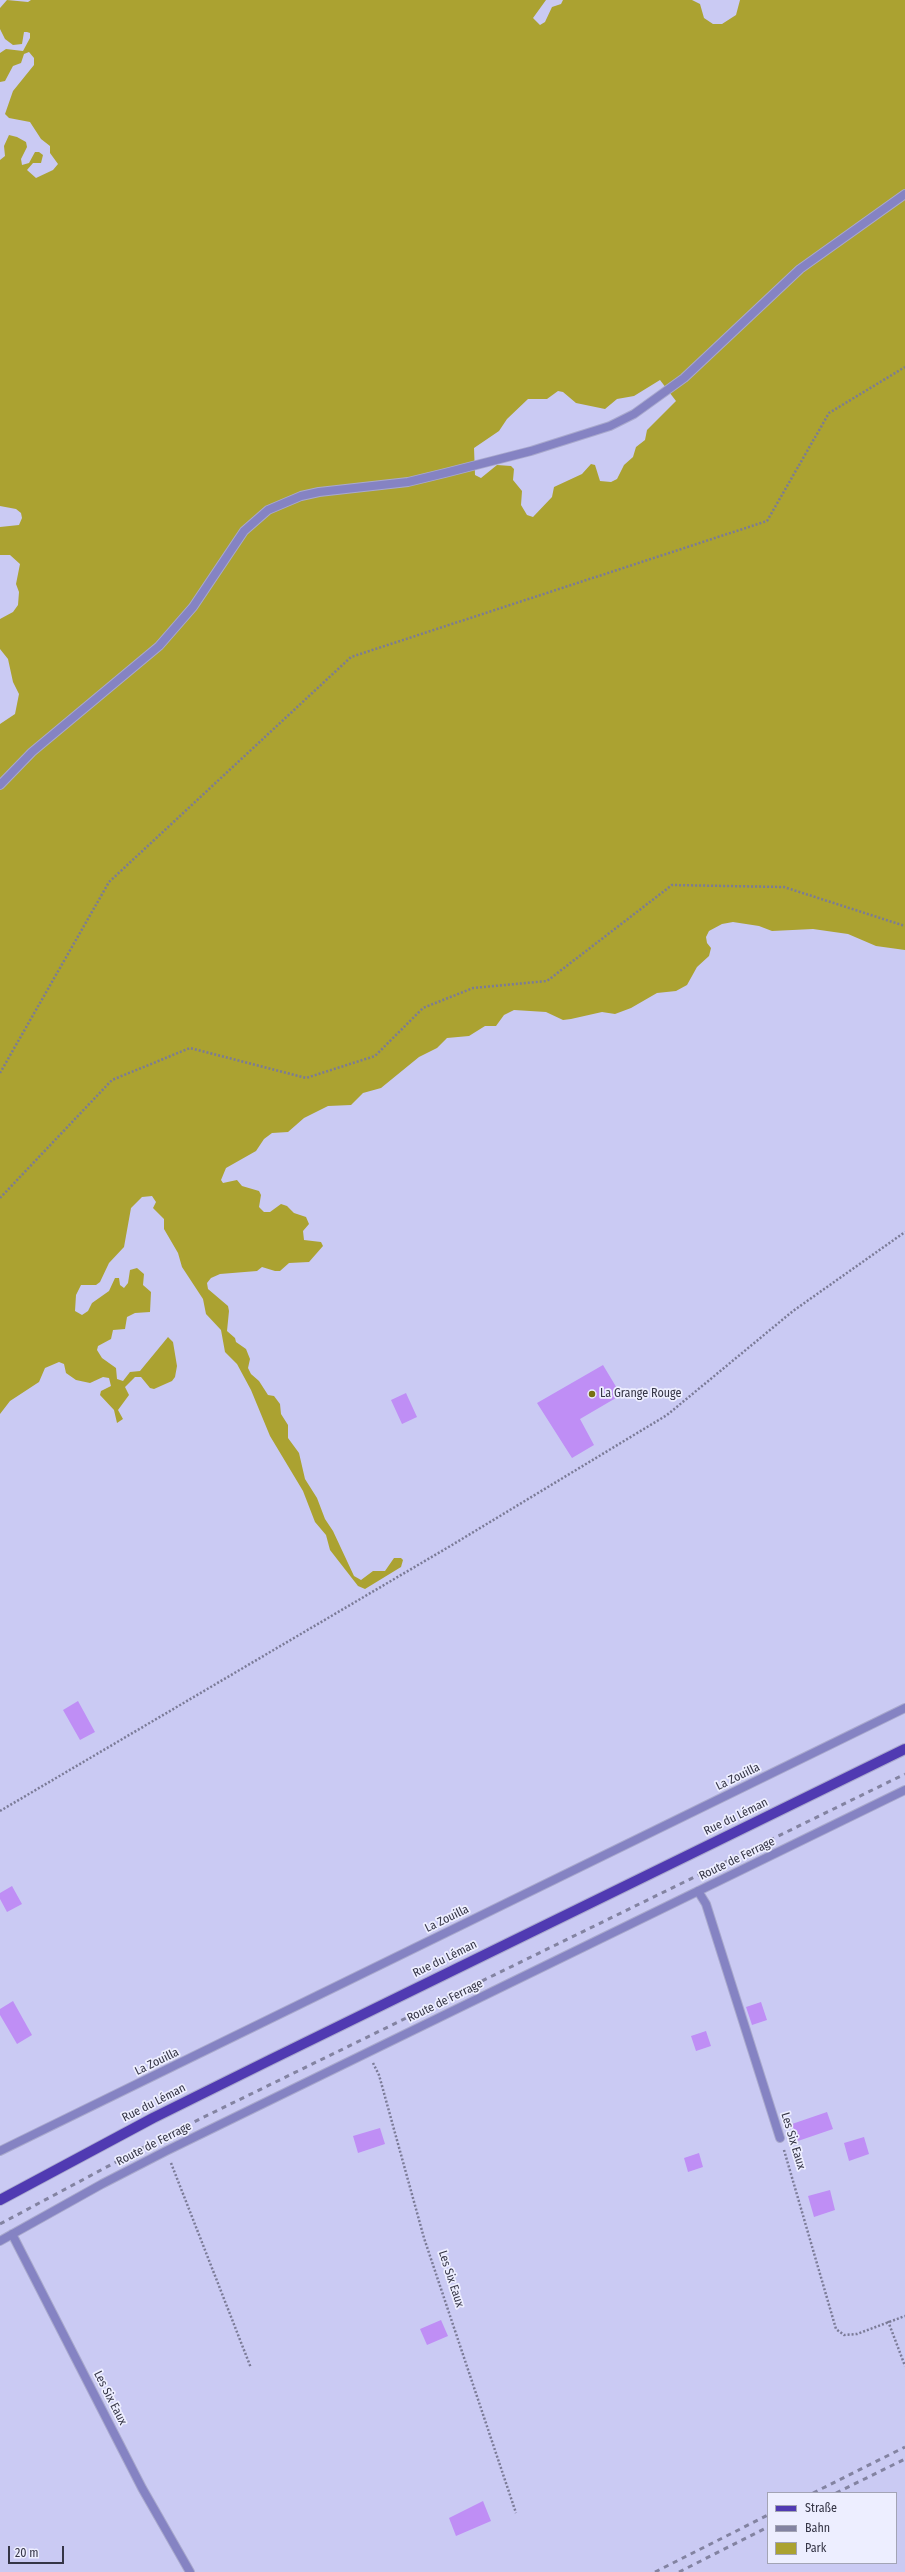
<!DOCTYPE html>
<html>
<head>
<meta charset="utf-8">
<style>
  body { margin:0 }
  #map { position:relative; width:905px; height:2572px; overflow:hidden; background:#cacaf3; font-family:"Fira Sans Condensed",sans-serif }
  canvas { display:block }
  .legend { position:absolute; left:767px; top:2492px; width:130px; height:72px; box-sizing:border-box; background:#edeeff; border:1px solid #a3a4b5; margin:0; padding:5px 7px; list-style:none; font-size:12px; color:#353546 }
  .legend li { display:flex; align-items:center; gap:8px; height:20px }
  .legend b { width:20px; border:1px solid #a3a4b5 }
  .scale { position:absolute; left:8px; top:2546px; width:56px; height:18px; box-sizing:border-box; border:2px solid #353546; border-top:0; padding-left:5px; font-size:12px; line-height:14px; white-space:nowrap; color:#353546; -webkit-text-stroke:3px #edeeff; paint-order:stroke }
</style>
</head>
<body>
<div id="map">
<canvas width="905" height="2572"></canvas>
<ul class="legend">
<li><b style="height:5px;background:#503ab2"></b>Straße</li>
<li><b style="height:5px;background:#8383a1"></b>Bahn</li>
<li><b style="height:11px;background:#aba231"></b>Park</li>
</ul>
<div class="scale">20 m</div>
</div>
<script>
const context = document.querySelector('canvas').getContext('2d');
context.lineJoin = 'round';
function fillPath(path, color) {
  context.fillStyle = color;
  context.fill(path, 'evenodd');
}
function poly(rows) {
  const path = new Path2D();
  for (const r of rows) {
    path.moveTo(r[0], r[1]);
    for (let i = 2; i < r.length; i += 2) path.lineTo(r[i], r[i + 1]);
  }
  return path;
}
function stroke(path, color, width, dash) {
  context.strokeStyle = color;
  context.lineWidth = width;
  context.lineCap = dash ? 'butt' : 'round';
  context.setLineDash(dash || []);
  context.stroke(path);
}
function drawText(font, color, halo, rows, align = 'center') {
  context.font = font + ' "Fira Sans Condensed",sans-serif';
  context.lineWidth = 3.5;
  context.setLineDash([]);
  context.textBaseline = 'middle';
  context.strokeStyle = halo;
  context.fillStyle = color;
  for (const [text, x, y, turn = 0] of rows) {
    context.save();
    context.translate(x, y);
    context.rotate((+turn || 0) * Math.PI / 180);
    context.textAlign = isNaN(turn) ? turn : align;
    if (halo) context.strokeText(text, 0, 0);
    context.fillText(text, 0, 0);
    context.restore();
  }
}
fillPath(poly([
  [7,0,28,2,31,0,546,0,533,18,540,25,545,22,552,7,561,4,563,0,692,0,700,4,704,18,713,24,722,24,736,15,740,0,905,0,905,950,876,946,848,934,813,929,772,931,759,926,733,922,722,924,709,931,706,937,707,943,711,948,709,956,697,967,687,985,676,991,657,993,631,1008,615,1014,602,1012,571,1019,563,1020,546,1012,514,1010,504,1015,496,1026,485,1026,469,1036,447,1038,437,1048,419,1057,381,1088,363,1093,351,1105,328,1106,304,1118,288,1132,272,1133,264,1139,256,1151,226,1168,221,1180,223,1183,237,1180,242,1186,259,1191,261,1195,259,1207,264,1212,270,1212,281,1204,287,1206,294,1213,306,1217,309,1224,303,1231,304,1240,321,1242,323,1246,309,1262,289,1263,280,1271,275,1271,262,1267,257,1271,220,1274,211,1278,207,1283,208,1289,228,1306,229,1311,227,1331,235,1338,236,1342,246,1349,250,1359,248,1368,251,1374,259,1381,268,1395,274,1396,280,1404,281,1414,288,1425,288,1438,299,1453,305,1479,317,1498,325,1519,333,1531,354,1576,361,1580,373,1571,385,1571,394,1558,401,1558,403,1560,401,1567,365,1589,358,1586,330,1550,326,1535,315,1522,303,1491,270,1436,251,1390,237,1364,225,1352,221,1330,206,1314,203,1299,182,1267,178,1253,164,1229,164,1219,153,1208,156,1202,152,1196,142,1197,131,1208,124,1247,109,1263,100,1282,96,1285,81,1285,76,1295,75,1311,82,1315,88,1311,92,1303,109,1291,115,1278,119,1278,120,1285,124,1288,128,1283,130,1270,137,1268,144,1274,143,1285,151,1292,150,1312,135,1313,127,1317,125,1329,113,1330,111,1339,98,1346,97,1350,102,1358,116,1368,117,1379,123,1381,130,1372,140,1371,168,1337,173,1342,177,1366,175,1377,172,1381,154,1389,150,1388,141,1377,135,1377,125,1387,129,1395,118,1410,123,1419,117,1423,114,1410,100,1395,101,1391,111,1386,109,1378,103,1377,90,1383,76,1380,66,1373,64,1364,59,1362,45,1368,39,1382,10,1401,0,1414,0,724,15,714,19,694,13,682,8,659,0,649,0,619,13,612,18,605,19,592,16,584,20,564,10,555,0,555,0,527,19,525,22,518,21,513,16,509,0,506,0,160,5,156,4,146,9,135,17,137,26,142,27,147,21,159,22,165,29,163,35,152,39,152,43,155,41,163,33,163,27,170,36,178,53,170,58,164,50,153,50,146,41,139,30,122,9,118,5,114,13,91,34,65,34,58,29,52,24,54,21,63,13,66,5,81,0,82,0,53,6,49,23,51,30,38,30,33,27,32,24,32,22,44,13,45,5,39,0,29,0,8],
  [660,380,676,401,647,430,645,440,636,447,633,457,624,465,617,479,611,482,600,481,595,465,591,464,582,474,554,487,552,497,533,517,527,515,521,505,522,491,513,480,514,469,511,466,497,465,481,478,475,475,474,448,499,431,507,419,528,399,547,399,558,391,563,392,576,403,605,409,617,399,634,396]
]), '#aba231');
fillPath(poly([
  [603,1365,621,1395,580,1419,594,1445,572,1458,537,1403],
  [406,1393,417,1417,402,1424,391,1400],
  [78,1701,95,1732,80,1740,63,1710],
  [12,1886,22,1904,7,1912,0,1899,0,1893],
  [13,2001,32,2035,17,2044,0,2015,0,2009],
  [761,2002,767,2020,752,2025,746,2007],
  [706,2031,711,2046,696,2051,691,2036],
  [827,2112,833,2129,798,2141,792,2124],
  [380,2128,385,2144,358,2153,353,2136],
  [864,2137,869,2154,849,2161,844,2143],
  [699,2153,703,2167,688,2172,684,2158],
  [830,2190,835,2210,814,2217,808,2196],
  [441,2320,448,2336,427,2345,420,2329],
  [483,2501,491,2521,456,2536,449,2518]
]), '#bf8ef5');
const minor = poly([
  [698,1891,706,1904,780,2138],
  [0,2151,905,1708],
  [12,2234,142,2488,190,2572],
  [0,2241,102,2184,166,2151,905,1790]
]);
const tertiary = poly([
  [0,785,32,752,159,646,193,607,244,531,268,510,301,496,319,492,408,482,445,473,531,451,610,426,634,414,684,378,800,269,905,194]
]);
const primary = poly([
  [0,2200,153,2118,270,2060,905,1749]
]);
stroke(minor, '#a9a9cd', 10);
stroke(tertiary, '#a9a9cd', 10);
stroke(primary, '#a9a9cd', 12);
stroke(poly([
  [0,1073,109,882,351,657,767,521,829,413,905,367],
  [0,1198,112,1080,190,1048,306,1078,375,1056,423,1008,473,988,547,981,672,885,784,887,905,926],
  [0,1811,452,1545,667,1415,793,1311,905,1232],
  [373,2063,379,2075,424,2238,516,2513],
  [784,2150,836,2329,844,2335,857,2334,905,2316],
  [171,2163,251,2368],
  [888,2321,905,2366]
]), '#7b7b97', 2.5, [2, 2]);
stroke(minor, '#8583c3', 8);
stroke(tertiary, '#8583c3', 8);
stroke(primary, '#503ab2', 10);
stroke(poly([
  [0,2224,159,2139,905,1774],
  [813,2493,905,2447],
  [836,2493,905,2459],
  [655,2572,768,2515],
  [679,2572,768,2527]
]), '#8383a1', 3, [5, 5]);
for (const [x, y, r, color] of [
  [592,1394,4,"#787113"]
]) {
  const dot = new Path2D();
  dot.arc(x, y, r, 0, 2 * Math.PI);
  context.fillStyle = color;
  context.fill(dot);
  stroke(dot, '#edeeff', 1.5);
}
drawText('12px', '#353546', '#edeeff', [
  ["La Grange Rouge",600,1394]
], 'left');
drawText('12px', '#353546', '#edeeff', [
  ["La Zouilla",738,1777,-26],
  ["Rue du Léman",736,1817,-26],
  ["Route de Ferrage",737,1859,-26],
  ["La Zouilla",447,1919,-26],
  ["Rue du Léman",445,1959,-26],
  ["Route de Ferrage",445,2001,-26],
  ["La Zouilla",157,2062,-26],
  ["Rue du Léman",154,2103,-27],
  ["Les Six Eaux",793,2141,73],
  ["Route de Ferrage",154,2144,-27],
  ["Les Six Eaux",451,2279,72],
  ["Les Six Eaux",110,2398,63]
]);
</script>
</body>
</html>
